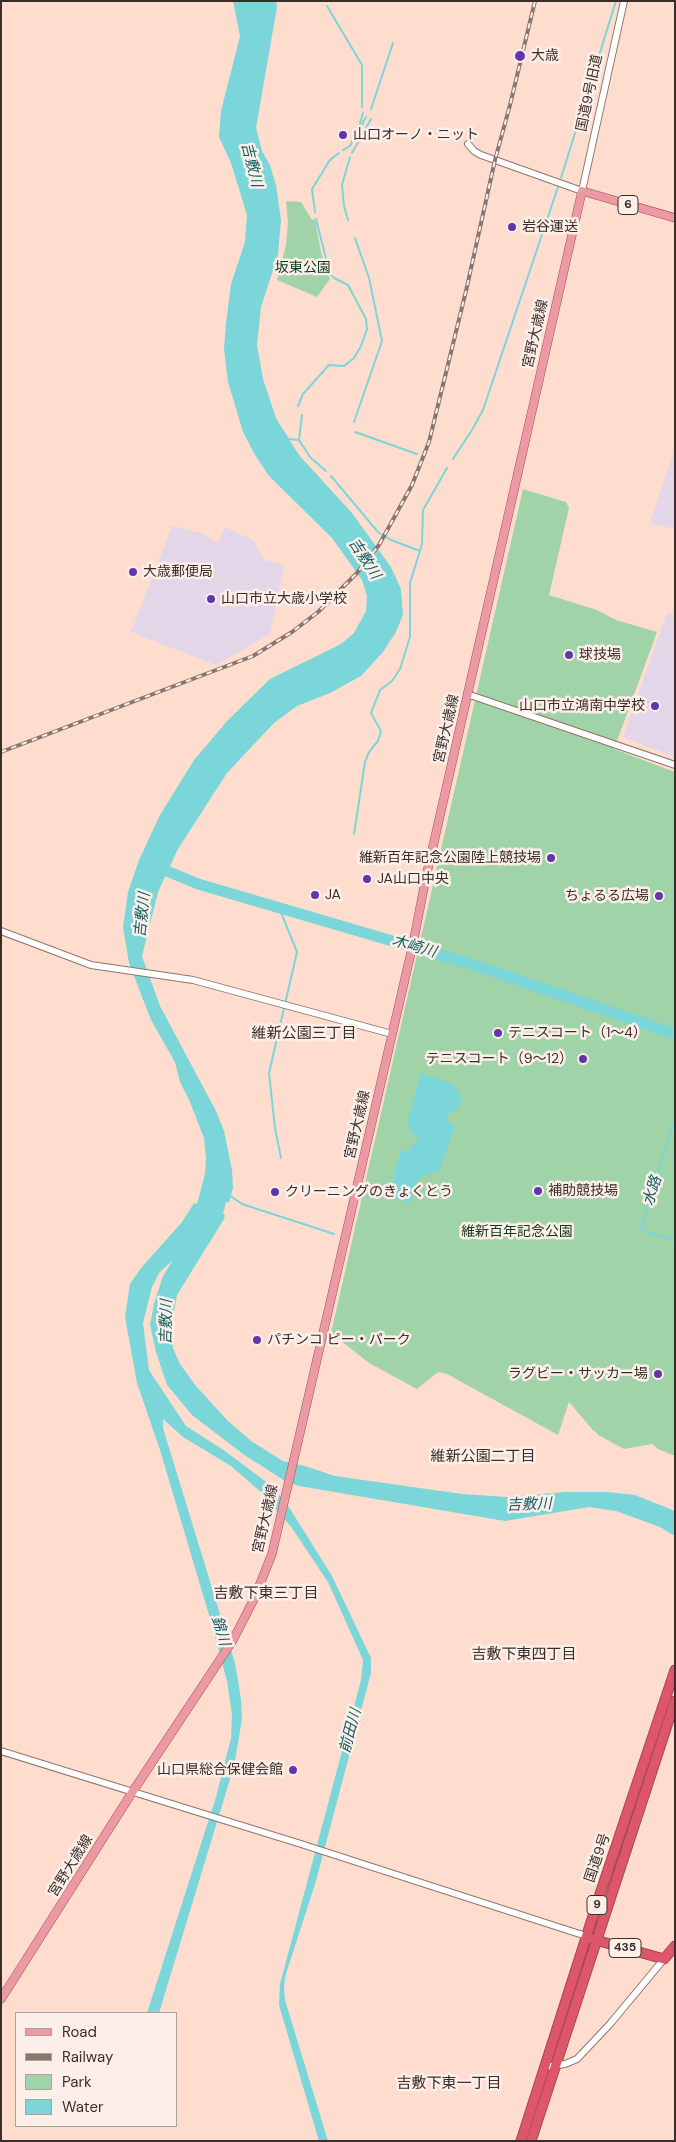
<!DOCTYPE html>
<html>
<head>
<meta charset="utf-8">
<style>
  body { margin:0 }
  #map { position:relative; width:676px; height:2142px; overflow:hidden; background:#feddcf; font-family:"DM Sans",sans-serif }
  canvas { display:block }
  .frame { position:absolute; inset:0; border:2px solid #3b2e29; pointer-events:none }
  .legend { position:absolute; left:15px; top:2012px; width:162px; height:115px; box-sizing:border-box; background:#fcefe9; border:1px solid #afa29c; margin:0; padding:6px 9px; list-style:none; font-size:15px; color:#3b2e29 }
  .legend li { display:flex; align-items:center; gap:10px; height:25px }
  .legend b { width:25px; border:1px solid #afa29c }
</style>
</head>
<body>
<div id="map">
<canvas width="676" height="2142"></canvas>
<div class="frame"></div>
<ul class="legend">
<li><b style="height:6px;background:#eb9aa4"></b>Road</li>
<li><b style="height:6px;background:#8b766d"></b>Railway</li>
<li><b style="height:14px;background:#a0d4a8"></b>Park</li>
<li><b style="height:14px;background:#7ad6d8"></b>Water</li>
</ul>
</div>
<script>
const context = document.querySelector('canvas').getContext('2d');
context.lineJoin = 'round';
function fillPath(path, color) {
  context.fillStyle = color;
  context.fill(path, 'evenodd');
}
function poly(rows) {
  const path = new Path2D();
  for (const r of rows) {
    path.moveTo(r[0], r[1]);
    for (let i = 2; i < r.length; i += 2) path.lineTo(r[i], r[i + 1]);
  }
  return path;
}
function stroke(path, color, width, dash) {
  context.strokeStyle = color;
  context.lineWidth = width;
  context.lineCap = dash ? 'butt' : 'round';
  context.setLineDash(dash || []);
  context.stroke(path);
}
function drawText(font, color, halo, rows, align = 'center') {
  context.font = font + ' "DM Sans","Noto Sans JP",sans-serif';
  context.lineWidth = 5;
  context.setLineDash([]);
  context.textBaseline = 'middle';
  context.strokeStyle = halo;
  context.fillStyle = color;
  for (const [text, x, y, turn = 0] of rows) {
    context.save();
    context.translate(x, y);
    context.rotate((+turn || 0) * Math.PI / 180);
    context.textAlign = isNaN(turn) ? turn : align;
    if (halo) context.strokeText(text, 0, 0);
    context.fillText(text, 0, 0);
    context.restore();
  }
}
fillPath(poly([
  [675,447,675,529,650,523],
  [172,526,201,533,218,543,225,527,253,540,265,560,284,565,270,634,216,665,131,632],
  [667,613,675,615,675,757,623,737]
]), '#e3d6e9');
fillPath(poly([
  [286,201,301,202,312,220,315,219,321,252,330,279,317,297,277,280,286,245,288,222],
  [523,489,566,502,569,508,549,595,597,610,616,620,657,632,614,749,675,772,675,1456,658,1449,652,1444,624,1449,600,1436,592,1429,569,1402,558,1435,447,1374,438,1372,417,1389,369,1363,331,1333]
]), '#a0d4a8');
fillPath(poly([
  [233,1,276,1,277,7,256,128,262,151,270,165,276,185,281,220,278,255,261,307,257,345,263,379,276,418,299,455,352,513,391,567,401,589,403,615,396,632,383,652,361,676,330,693,297,706,274,723,227,773,178,849,158,892,142,956,160,1006,216,1111,224,1131,232,1170,233,1188,229,1202,226,1202,223,1214,225,1215,224,1219,177,1295,171,1327,173,1348,180,1364,196,1386,228,1421,251,1441,283,1461,305,1466,335,1476,462,1494,508,1497,565,1492,608,1492,635,1495,675,1511,675,1536,660,1527,616,1511,589,1507,505,1521,299,1486,285,1481,243,1454,192,1415,167,1385,156,1352,150,1325,154,1304,163,1276,173,1260,159,1273,152,1287,143,1323,149,1370,186,1426,225,1451,269,1484,287,1504,332,1576,371,1658,371,1673,316,1881,285,1977,284,1990,285,2000,328,2141,319,2141,279,2005,280,1984,361,1680,363,1660,328,1582,292,1528,262,1493,231,1466,183,1437,163,1419,163,1428,235,1663,241,1699,242,1719,234,1766,159,2013,147,2013,216,1797,231,1738,232,1714,227,1681,212,1625,160,1450,137,1383,125,1317,130,1284,141,1268,182,1222,194,1203,197,1204,205,1174,206,1158,204,1138,190,1102,180,1082,175,1062,151,1020,129,963,123,927,128,892,139,860,160,815,194,760,228,720,270,679,341,644,354,633,366,611,367,596,362,580,332,538,269,476,255,455,243,432,228,382,224,349,226,323,231,284,245,242,247,215,231,163,219,137,221,111,240,36],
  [421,1073,453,1084,462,1098,459,1107,447,1115,445,1121,455,1124,440,1170,419,1178,410,1203,388,1196,401,1151,408,1151,419,1138,411,1132,407,1123]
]), '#7ad6d8');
stroke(poly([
  [327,6,362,65,362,107],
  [371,109,393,43],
  [360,128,366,117],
  [343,150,350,146,358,130,363,113],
  [352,153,371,119],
  [561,178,616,1],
  [315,212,312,189,330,160,339,153],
  [348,220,344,206,342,185,350,157],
  [298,406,303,394,329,365,344,366,354,358,361,346,367,329,366,319,348,285,334,278,330,274,316,219],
  [354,422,382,341,369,278,355,238],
  [355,432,417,454],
  [289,439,299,440,310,457,326,471],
  [299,440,302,415],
  [453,459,472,430,483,410,558,187],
  [331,476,378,532,391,540,420,551],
  [354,834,365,762,369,752,378,741,381,731,371,713,380,690,392,681,400,669,410,637,410,583,422,544,423,510,447,468],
  [280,910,297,952,269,1073,275,1128,281,1158],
  [675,1118,641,1230,675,1240],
  [229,1195,242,1204,334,1234]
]), '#7ad6d8', 2);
stroke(poly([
  [155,863,167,871,198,884,471,964,675,1034]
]), '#7ad6d8', 11);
const minor = poly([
  [468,144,474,151,481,155,582,191,624,1],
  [467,694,675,765],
  [1,931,91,965,193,980,392,1034],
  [1,1751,301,1844,586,1936],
  [544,2067,565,2064,577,2059,610,2024,664,1959]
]);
const major = poly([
  [1,1999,133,1791,233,1640,254,1599,272,1554,413,944,426,877,582,191,675,218]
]);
const highway = poly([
  [592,1939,664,1959,675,1946],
  [521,2141,599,1897,675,1670],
  [531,2141,675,1701]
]);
stroke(minor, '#927569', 8);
stroke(major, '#a54952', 9);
stroke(highway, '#a54952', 11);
stroke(minor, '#fff', 6);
stroke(major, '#eb9aa4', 8);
stroke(highway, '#de5768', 9);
const rail = poly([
  [1,752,253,656,292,632,318,612,357,573,379,545,412,485,429,442,466,291,495,160,510,105,535,1]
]);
stroke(rail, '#8b766d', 4);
stroke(rail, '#fcefe9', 2, [5.5]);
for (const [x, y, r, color] of [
  [520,56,6,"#6235ac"],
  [343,135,5,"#6235ac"],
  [512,227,5,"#6235ac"],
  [133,572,5,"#6235ac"],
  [211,599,5,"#6235ac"],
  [569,655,5,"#6235ac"],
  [655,706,5,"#6235ac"],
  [551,858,5,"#6235ac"],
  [367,879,5,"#6235ac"],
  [315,895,5,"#6235ac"],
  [659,896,5,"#6235ac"],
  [498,1033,5,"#6235ac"],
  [583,1059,5,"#6235ac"],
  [538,1191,5,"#6235ac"],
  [275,1192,5,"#6235ac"],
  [257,1340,5,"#6235ac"],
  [658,1374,5,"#6235ac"],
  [293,1770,5,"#6235ac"]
]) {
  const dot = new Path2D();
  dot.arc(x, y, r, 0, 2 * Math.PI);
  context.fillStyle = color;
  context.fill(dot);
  stroke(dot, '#fcefe9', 2);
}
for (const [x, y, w] of [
  [628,205,20],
  [597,1905,20],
  [625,1948,32]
]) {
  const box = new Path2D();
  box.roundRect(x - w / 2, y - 9.5, w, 19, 4);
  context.fillStyle = '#fcefe9';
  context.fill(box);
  stroke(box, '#3b2e29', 1);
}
drawText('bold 12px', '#3b2e29', null, [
  ["6",628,205],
  ["9",597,1905],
  ["435",625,1948]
]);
drawText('14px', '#3b2e29', '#fcefe9', [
  ["大歳",531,56],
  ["山口オーノ・ニット",353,135],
  ["岩谷運送",522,227],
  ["大歳郵便局",143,572],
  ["山口市立大歳小学校",221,599],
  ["球技場",579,655],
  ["山口市立鴻南中学校",645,706,"right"],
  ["維新百年記念公園陸上競技場",541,858,"right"],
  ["JA山口中央",377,879],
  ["JA",325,895],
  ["ちょるる広場",649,896,"right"],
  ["テニスコート（1～4）",508,1033],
  ["テニスコート（9～12）",573,1059,"right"],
  ["補助競技場",548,1191],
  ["クリーニングのきょくとう",285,1192],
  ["パチンコ ピー・パーク",267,1340],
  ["ラグビー・サッカー場",648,1374,"right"],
  ["山口県総合保健会館",283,1770,"right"]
], 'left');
drawText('14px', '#3b2e29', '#fcefe9', [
  ["国道9号旧道",590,93,-78],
  ["宮野大歳線",536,334,-77],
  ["宮野大歳線",447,729,-77],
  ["宮野大歳線",358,1125,-77],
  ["宮野大歳線",266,1519,-77],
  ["国道9号",598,1858,-71],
  ["宮野大歳線",71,1866,-58]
]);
drawText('14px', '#0f391b', '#fcefe9', [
  ["坂東公園",303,268],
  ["維新百年記念公園",517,1232]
]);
drawText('italic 15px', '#136163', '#fcefe9', [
  ["吉敷川",251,165,76],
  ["吉敷川",364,559,57],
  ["吉敷川",143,915,-84],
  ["木崎川",414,947,16],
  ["水路",653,1191,-73],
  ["吉敷川",167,1322,-89],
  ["吉敷川",529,1505,-2],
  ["錦川",220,1631,73],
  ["前田川",351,1731,-75]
]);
drawText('15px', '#3b2e29', '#fcefe9', [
  ["維新公園三丁目",304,1034],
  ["維新公園二丁目",483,1457],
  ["吉敷下東三丁目",266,1594],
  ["吉敷下東四丁目",524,1655],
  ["吉敷下東一丁目",449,2084]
]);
</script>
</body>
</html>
